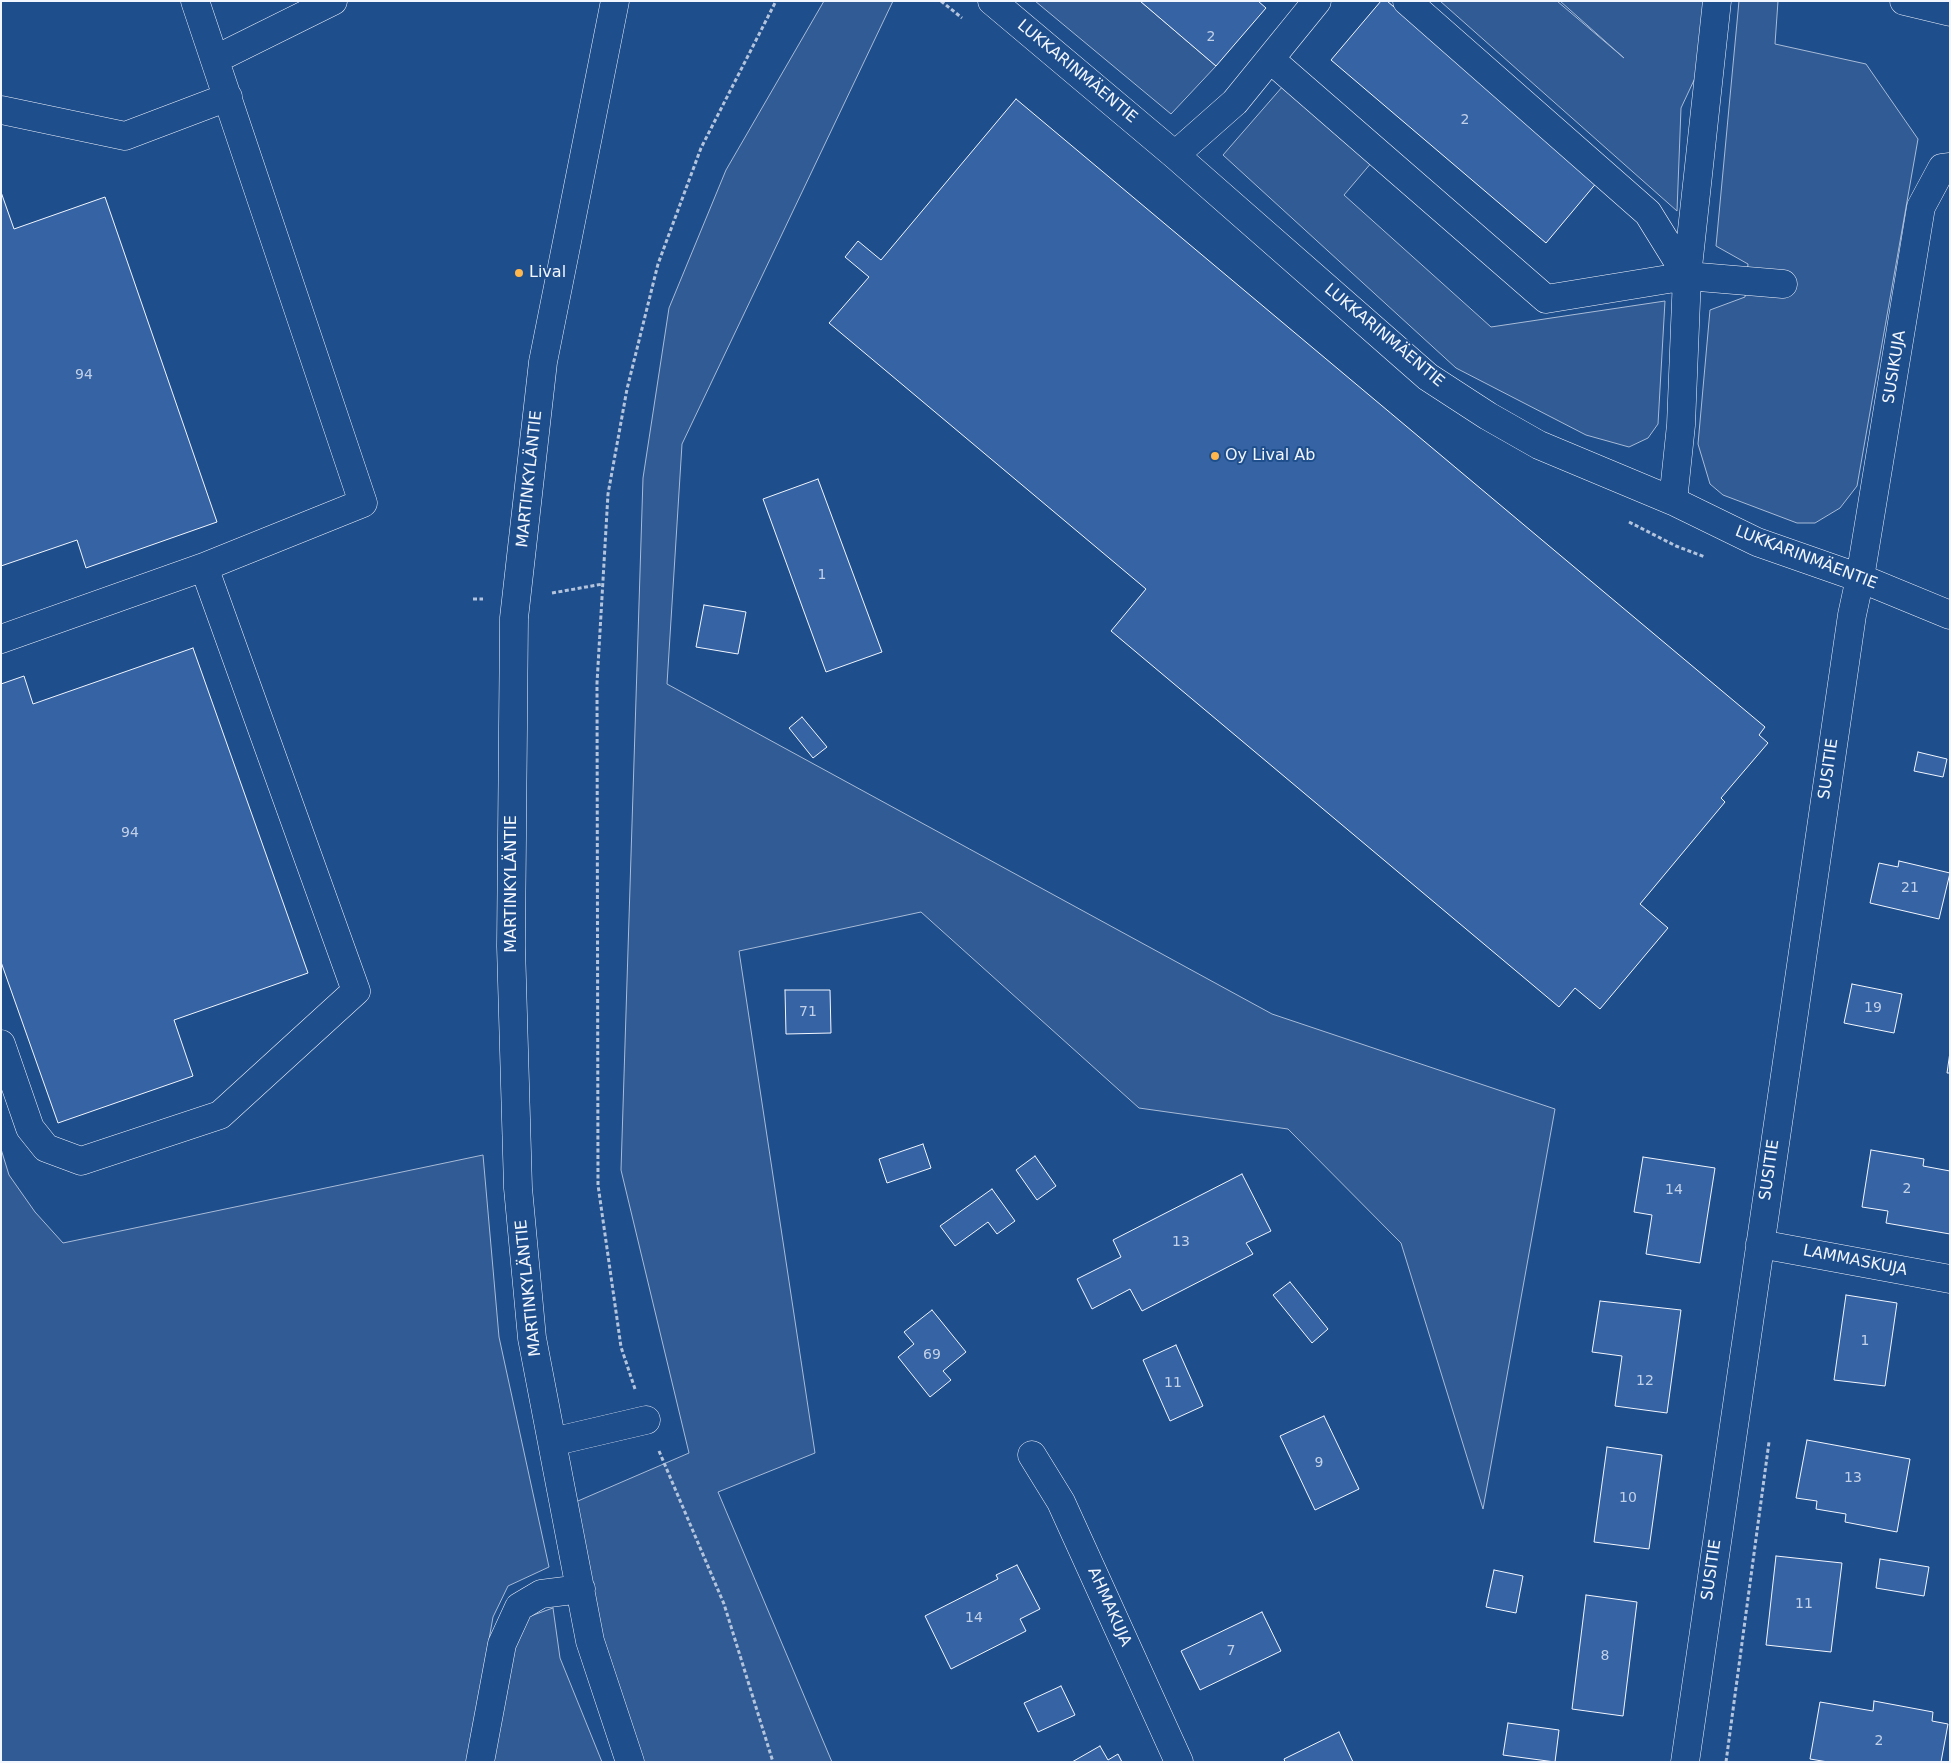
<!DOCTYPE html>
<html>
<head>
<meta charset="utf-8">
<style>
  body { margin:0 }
  #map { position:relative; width:1951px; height:1763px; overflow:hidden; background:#1f4e8c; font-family:"DejaVu Sans",sans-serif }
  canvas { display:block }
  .frame { position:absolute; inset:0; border:2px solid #f2f6ff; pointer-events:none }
</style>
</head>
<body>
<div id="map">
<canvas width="1951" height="1763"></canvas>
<div class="frame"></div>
</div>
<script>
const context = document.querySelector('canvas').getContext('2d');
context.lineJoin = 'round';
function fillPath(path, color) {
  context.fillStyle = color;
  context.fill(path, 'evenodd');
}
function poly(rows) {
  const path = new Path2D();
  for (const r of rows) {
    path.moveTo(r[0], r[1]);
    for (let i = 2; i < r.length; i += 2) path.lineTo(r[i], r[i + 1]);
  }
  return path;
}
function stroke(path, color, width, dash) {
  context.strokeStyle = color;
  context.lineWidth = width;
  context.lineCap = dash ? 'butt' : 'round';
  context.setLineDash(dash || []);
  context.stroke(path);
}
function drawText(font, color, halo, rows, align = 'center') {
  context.font = font + ' "DejaVu Sans",sans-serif';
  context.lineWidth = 4;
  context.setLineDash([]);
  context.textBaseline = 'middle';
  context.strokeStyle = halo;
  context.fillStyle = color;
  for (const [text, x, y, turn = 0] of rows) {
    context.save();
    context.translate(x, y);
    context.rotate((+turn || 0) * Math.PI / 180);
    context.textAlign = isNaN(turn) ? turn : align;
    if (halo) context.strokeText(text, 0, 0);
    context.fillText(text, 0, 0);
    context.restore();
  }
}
const built = poly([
  [824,1,893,1,682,444,667,684,1272,1014,1555,1109,1483,1509,1401,1243,1288,1129,1139,1108,921,912,739,951,815,1453,718,1492,832,1762,631,1762,564,1507,689,1453,621,1170,643,478,669,308,726,170,824,1],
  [1035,1,1140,1,1216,66,1171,114,1035,1],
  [1440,1,1557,1,1624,58,1560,1,1731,1,1681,108,1677,211,1440,1],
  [1739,1,1778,1,1775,44,1866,64,1918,139,1857,486,1840,508,1815,523,1797,523,1723,495,1710,484,1698,444,1710,310,1745,297,1748,264,1716,246,1739,1],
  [1283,86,1372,162,1344,195,1491,327,1665,301,1658,424,1648,438,1629,447,1586,435,1456,368,1223,155,1283,86],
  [1,1149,9,1175,35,1212,63,1243,483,1155,499,1337,549,1567,508,1586,493,1617,467,1762,1,1762,1,1149],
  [553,1608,560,1658,602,1762,491,1762,511,1649,525,1618,553,1608]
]);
fillPath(built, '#305b95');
stroke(built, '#a8bbd7', 1);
const building = poly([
  [1140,1,1258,1,1266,8,1216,66,1140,1],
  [1381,1,1387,1,1598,181,1546,243,1331,60,1381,1],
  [1016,99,1765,727,1759,735,1768,743,1721,798,1725,802,1640,904,1668,928,1600,1009,1575,988,1559,1007,1111,631,1146,589,829,323,869,277,845,257,858,241,881,260,1016,99],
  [1,192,14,229,105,197,217,522,86,568,77,540,1,566,1,192],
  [818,479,882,652,826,672,763,499,818,479],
  [704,605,746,612,738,654,696,647,704,605],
  [193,648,308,973,174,1020,193,1076,58,1123,1,962,1,684,24,676,33,704,193,648],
  [802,717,827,747,813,758,789,728,802,717],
  [1918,752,1947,759,1943,777,1914,771,1918,752],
  [1899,861,1950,873,1939,919,1870,903,1879,863,1898,867,1899,861],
  [1852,984,1902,994,1894,1033,1844,1023,1852,984],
  [785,990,830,990,831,1033,786,1034,785,990],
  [1950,1052,1950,1073,1947,1073,1950,1052],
  [923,1144,931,1168,887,1183,879,1159,923,1144],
  [1871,1150,1924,1159,1923,1166,1950,1171,1950,1234,1886,1223,1888,1211,1862,1207,1871,1150],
  [1035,1156,1056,1186,1037,1200,1016,1170,1035,1156],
  [1643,1157,1715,1168,1700,1263,1646,1254,1652,1215,1634,1212,1643,1157],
  [1242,1174,1271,1231,1246,1243,1253,1254,1142,1311,1130,1289,1092,1309,1077,1279,1121,1257,1113,1240,1242,1174],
  [992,1189,1015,1221,997,1234,988,1222,955,1246,940,1226,992,1189],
  [1290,1282,1328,1329,1312,1343,1273,1295,1290,1282],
  [1846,1295,1897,1303,1885,1386,1834,1380,1846,1295],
  [1600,1301,1681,1310,1667,1413,1615,1406,1622,1356,1592,1352,1600,1301],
  [932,1310,966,1352,943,1371,951,1380,930,1397,898,1357,914,1344,904,1332,932,1310],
  [1176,1345,1203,1406,1170,1421,1143,1360,1176,1345],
  [1324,1416,1359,1489,1315,1510,1280,1436,1324,1416],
  [1807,1440,1910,1459,1897,1532,1845,1522,1846,1514,1816,1509,1817,1501,1796,1498,1807,1440],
  [1607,1447,1662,1455,1649,1549,1594,1542,1607,1447],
  [1776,1556,1842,1563,1831,1652,1766,1645,1776,1556],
  [1880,1559,1929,1567,1924,1596,1876,1588,1880,1559],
  [1017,1565,1040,1609,1020,1619,1026,1631,951,1669,925,1616,998,1579,996,1575,1017,1565],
  [1494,1570,1523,1576,1516,1613,1486,1607,1494,1570],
  [1586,1595,1637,1602,1623,1716,1572,1709,1586,1595],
  [1262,1612,1281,1651,1200,1690,1181,1651,1262,1612],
  [1061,1686,1075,1715,1038,1732,1024,1703,1061,1686],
  [1874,1701,1933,1712,1932,1721,1948,1724,1941,1762,1828,1762,1810,1759,1820,1702,1873,1711,1874,1701],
  [1508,1723,1559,1730,1555,1762,1503,1755,1508,1723],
  [1339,1732,1353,1762,1285,1762,1284,1759,1339,1732],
  [1100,1746,1108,1760,1118,1754,1122,1762,1072,1762,1100,1746]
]);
fillPath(building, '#3563a3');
stroke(building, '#f2f6ff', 1);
const minor = poly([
  [615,1,543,362,514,618,511,946,518,1188,532,1338,590,1641,630,1762],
  [992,1,1175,155,1428,377,1488,416,1539,445,1673,501,1757,542,1860,578,1950,615],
  [1904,1,1950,12],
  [216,59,333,1],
  [1270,59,1546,299,1687,276,1648,213,1407,1],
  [1,110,125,136,228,97],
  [1175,155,1235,102,1317,1],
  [1687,276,1783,284],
  [1673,501,1681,425,1687,276,1717,1],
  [1,639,204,567],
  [1,1044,30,1128,46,1148,81,1161,220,1115,356,991,204,567,363,503,195,1],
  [1760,1244,1950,1279],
  [552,1442,646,1420],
  [1032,1455,1061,1502,1179,1762],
  [480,1762,502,1644,519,1607,541,1594,581,1589],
  [1685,1762,1852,615,1860,578,1921,207,1942,168,1950,167]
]);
stroke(minor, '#f2f6ff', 29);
stroke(poly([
  [941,1,962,18],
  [1629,522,1676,546,1705,557],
  [552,593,603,584],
  [473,599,483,599],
  [635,1389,621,1347,598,1185,597,683,608,494,627,389,658,264,701,148,776,1],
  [659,1451,724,1604,773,1762],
  [1726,1762,1769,1442]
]), '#b3c4dc', 3, [4, 2.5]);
stroke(minor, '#1f4e8c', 28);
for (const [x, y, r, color] of [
  [519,273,5,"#ffb74d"],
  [1215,456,5,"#ffb74d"]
]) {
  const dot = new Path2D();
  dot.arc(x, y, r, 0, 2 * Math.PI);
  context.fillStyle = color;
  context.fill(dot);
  stroke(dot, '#1f4e8c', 2);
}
drawText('14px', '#c3d1e8', null, [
  ["2",1211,37],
  ["2",1465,120],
  ["94",84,375],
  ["1",822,575],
  ["94",130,833],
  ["21",1910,888],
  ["19",1873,1008],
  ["71",808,1012],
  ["2",1907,1189],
  ["14",1674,1190],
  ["13",1181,1242],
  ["1",1865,1341],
  ["69",932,1355],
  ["12",1645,1381],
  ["11",1173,1383],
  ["9",1319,1463],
  ["13",1853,1478],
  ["10",1628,1498],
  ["11",1804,1604],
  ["14",974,1618],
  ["7",1231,1651],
  ["8",1605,1656],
  ["2",1879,1741]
]);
drawText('16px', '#f2f6ff', '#1f4e8c', [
  ["LUKKARINMÄENTIE",1077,72,40],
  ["LUKKARINMÄENTIE",1384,336,40],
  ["SUSIKUJA",1895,367,-81],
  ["MARTINKYLÄNTIE",530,479,-84],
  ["LUKKARINMÄENTIE",1806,558,21],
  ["SUSITIE",1829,769,-82],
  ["MARTINKYLÄNTIE",512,884,-90],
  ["SUSITIE",1770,1170,-82],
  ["LAMMASKUJA",1855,1261,11],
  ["MARTINKYLÄNTIE",529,1288,-96],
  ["SUSITIE",1712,1570,-82],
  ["AHMAKUJA",1109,1607,66]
]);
drawText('16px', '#f2f6ff', '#1f4e8c', [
  ["Lival",529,273],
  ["Oy Lival Ab",1225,456]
], 'left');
</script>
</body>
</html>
